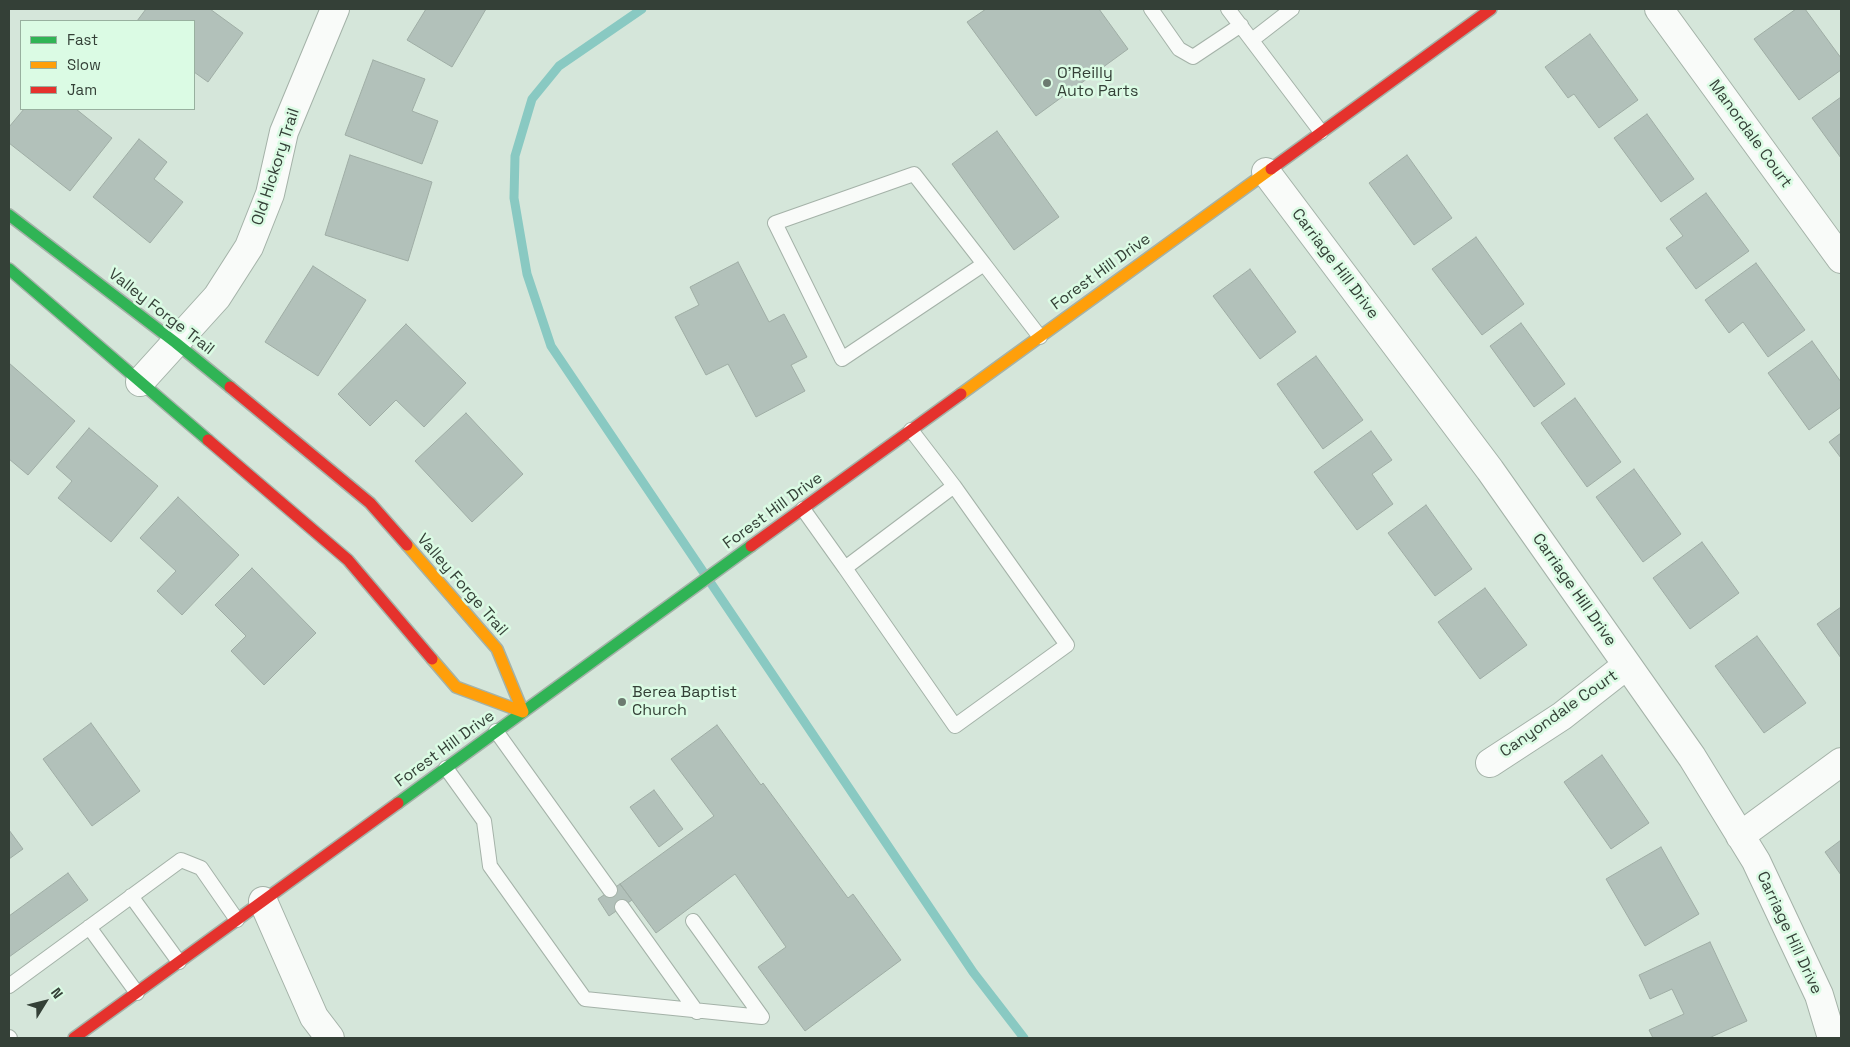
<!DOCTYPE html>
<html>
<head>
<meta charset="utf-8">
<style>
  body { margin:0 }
  #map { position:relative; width:1850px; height:1047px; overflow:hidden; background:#d5e6da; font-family:"Space Grotesk",sans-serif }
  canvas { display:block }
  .frame { position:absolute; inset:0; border:10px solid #344037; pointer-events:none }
  .legend { position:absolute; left:20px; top:20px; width:175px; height:90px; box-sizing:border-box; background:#dbfbe4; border:1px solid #98b09f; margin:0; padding:6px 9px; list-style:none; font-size:15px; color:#344037 }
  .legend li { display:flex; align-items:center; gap:10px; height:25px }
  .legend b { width:25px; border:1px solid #98b09f }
  .north { position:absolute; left:20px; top:977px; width:50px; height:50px; -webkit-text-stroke:4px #dbfbe4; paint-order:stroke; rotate:54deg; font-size:14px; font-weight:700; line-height:20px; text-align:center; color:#344037 }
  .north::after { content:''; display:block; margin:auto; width:18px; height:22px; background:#344037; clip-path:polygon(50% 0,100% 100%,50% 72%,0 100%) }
</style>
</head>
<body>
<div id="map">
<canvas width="1850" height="1047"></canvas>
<div class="frame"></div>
<ul class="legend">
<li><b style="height:6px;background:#30b455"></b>Fast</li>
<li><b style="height:6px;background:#ff9f0a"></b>Slow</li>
<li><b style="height:6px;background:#e5322d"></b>Jam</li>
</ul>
<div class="north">N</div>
</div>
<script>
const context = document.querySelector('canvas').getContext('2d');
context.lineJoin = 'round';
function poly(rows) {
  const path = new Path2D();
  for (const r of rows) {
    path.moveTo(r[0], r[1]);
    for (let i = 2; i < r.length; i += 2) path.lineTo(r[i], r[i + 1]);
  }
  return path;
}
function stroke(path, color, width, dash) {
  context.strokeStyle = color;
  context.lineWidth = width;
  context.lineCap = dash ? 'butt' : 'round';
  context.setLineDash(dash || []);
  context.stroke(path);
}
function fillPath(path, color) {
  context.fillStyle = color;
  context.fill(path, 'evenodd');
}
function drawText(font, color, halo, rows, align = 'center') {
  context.font = font + ' "Space Grotesk",sans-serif';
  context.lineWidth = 5;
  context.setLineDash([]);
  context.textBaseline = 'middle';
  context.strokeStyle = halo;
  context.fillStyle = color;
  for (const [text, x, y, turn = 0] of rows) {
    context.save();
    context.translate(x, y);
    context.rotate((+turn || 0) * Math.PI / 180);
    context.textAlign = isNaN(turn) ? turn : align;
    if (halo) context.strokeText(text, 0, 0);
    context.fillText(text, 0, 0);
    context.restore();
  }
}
stroke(poly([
  [642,9,559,66,532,99,515,156,514,198,527,274,551,346,973,972,1024,1038]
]), '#89c9c2', 9);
const building = poly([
  [146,9,210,9,243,33,208,82,194,72,194,21,137,21,146,9],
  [426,9,486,9,452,67,407,40,426,9],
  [986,9,1099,9,1128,49,1036,116,967,22,986,9],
  [1796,9,1805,9,1841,58,1841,70,1799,100,1754,39,1796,9],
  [1590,34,1638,100,1599,128,1574,94,1568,98,1545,67,1590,34],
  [373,60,425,79,412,111,438,121,422,164,345,135,373,60],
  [1841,97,1841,158,1812,118,1841,97],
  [24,109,76,109,112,138,70,191,9,143,9,127,24,109],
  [1647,114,1694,179,1661,202,1614,138,1647,114],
  [997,131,1059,217,1014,250,952,164,997,131],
  [139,139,167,162,154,179,183,202,150,243,93,197,139,139],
  [350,155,432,182,408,261,325,235,350,155],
  [1407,155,1452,218,1414,245,1369,183,1407,155],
  [1706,193,1749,251,1696,289,1666,248,1683,236,1670,219,1706,193],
  [1476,237,1524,304,1482,335,1432,269,1476,237],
  [738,262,769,322,784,314,807,357,791,365,805,391,756,417,728,364,706,375,675,317,699,305,690,287,738,262],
  [1756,263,1805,330,1768,357,1743,322,1729,333,1705,300,1756,263],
  [313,266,366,300,318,376,265,342,313,266],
  [1250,269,1296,332,1260,359,1213,296,1250,269],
  [1521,323,1565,384,1534,407,1490,346,1521,323],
  [406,324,466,383,424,427,396,400,370,426,338,394,406,324],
  [1812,341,1841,382,1841,407,1809,430,1768,373,1812,341],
  [1316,356,1363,420,1323,449,1277,384,1316,356],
  [9,363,75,421,28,475,9,459,9,363],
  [1575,398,1621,462,1587,487,1541,423,1575,398],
  [466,413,523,474,472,522,415,461,466,413],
  [89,428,158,486,111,542,58,498,72,481,56,467,89,428],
  [1371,431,1392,460,1372,474,1393,504,1357,530,1314,472,1371,431],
  [1841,433,1841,458,1829,442,1841,433],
  [1634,469,1681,534,1643,562,1596,497,1634,469],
  [178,497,239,555,182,615,157,591,176,571,140,538,178,497],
  [1426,505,1472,569,1435,596,1388,533,1426,505],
  [1702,542,1739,593,1690,629,1653,578,1702,542],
  [252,568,316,633,264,685,231,651,246,636,215,605,252,568],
  [1485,588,1527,645,1480,679,1438,622,1485,588],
  [1841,607,1841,658,1817,624,1841,607],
  [1757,636,1806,703,1764,733,1715,666,1757,636],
  [91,723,140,791,92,826,43,759,91,723],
  [717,725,761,785,763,783,848,898,853,894,901,960,805,1031,758,967,786,947,735,874,656,933,620,884,714,816,671,759,717,725],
  [1602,755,1649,823,1611,849,1564,782,1602,755],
  [654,790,683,829,659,847,630,807,654,790],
  [9,830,23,849,9,859,9,830],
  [1841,840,1841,875,1825,852,1841,840],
  [1661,847,1699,914,1645,946,1606,879,1661,847],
  [68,873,88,900,9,957,9,916,68,873],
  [620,884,632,900,609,916,598,899,620,884],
  [1710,942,1747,1021,1709,1038,1653,1038,1649,1030,1684,1014,1672,989,1650,999,1639,975,1710,942]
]);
fillPath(building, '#b2c1ba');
stroke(building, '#9fada5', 1);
const lane = poly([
  [1151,9,1179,49,1193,57,1241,25],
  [1228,9,1321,132],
  [1252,40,1292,9],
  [984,264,914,174,775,223,842,359,984,264,1040,337],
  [803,509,845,568,954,486,911,430],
  [845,568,955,726,1067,645,954,486],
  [496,731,610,890],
  [446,768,484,821,490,866,585,999,762,1017,693,921],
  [131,896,179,962],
  [622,907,697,1012],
  [89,927,137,993],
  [9,986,181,860,201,868,237,920],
  [9,1037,10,1038]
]);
const street = poly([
  [1659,9,1841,259],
  [1266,172,1490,470,1692,757,1756,861,1819,995,1832,1038],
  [140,382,217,297,249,247,270,194,284,132,335,9],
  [1490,763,1562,716,1627,665],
  [1740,836,1841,762],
  [263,901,314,1017,330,1038]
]);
const fast = poly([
  [9,215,176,343,230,387],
  [9,269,208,440],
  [398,803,751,546]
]);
const slow = poly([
  [961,394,1271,169],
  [407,545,497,649,523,712,456,687,432,659]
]);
const jam = poly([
  [1271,169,1491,9],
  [230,387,370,503,407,545],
  [208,440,348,560,432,659],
  [751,546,961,394],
  [74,1038,398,803]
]);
stroke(lane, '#a4b2a8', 16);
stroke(street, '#a4b2a8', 30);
stroke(fast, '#a4b2a8', 14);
stroke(slow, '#a4b2a8', 14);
stroke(jam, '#a4b2a8', 14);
stroke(lane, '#f9fbf9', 14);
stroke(street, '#f9fbf9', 28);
stroke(fast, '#30b455', 11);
stroke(slow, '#ff9f0a', 11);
stroke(jam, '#e5322d', 11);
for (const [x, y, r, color] of [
  [1047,83,5,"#6c7a70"],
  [622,702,5,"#6c7a70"]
]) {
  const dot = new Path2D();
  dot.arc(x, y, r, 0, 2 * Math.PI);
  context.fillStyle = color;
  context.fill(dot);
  stroke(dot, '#dbfbe4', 2);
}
drawText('16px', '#344037', '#dbfbe4', [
  ["O'Reilly",1057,74],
  ["Auto Parts",1057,92],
  ["Berea Baptist",632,693],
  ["Church",632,711]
], 'left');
drawText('16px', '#344037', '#dbfbe4', [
  ["Manordale Court",1750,134,54],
  ["Old Hickory Trail",276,167,-72],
  ["Carriage Hill Drive",1335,264,53],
  ["Forest Hill Drive",1101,272,-36],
  ["Valley Forge Trail",161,312,38],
  ["Forest Hill Drive",773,511,-36],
  ["Valley Forge Trail",462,585,49],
  ["Carriage Hill Drive",1574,590,55],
  ["Canyondale Court",1559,714,-35],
  ["Forest Hill Drive",445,749,-36],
  ["Carriage Hill Drive",1789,933,65]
]);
</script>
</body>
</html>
